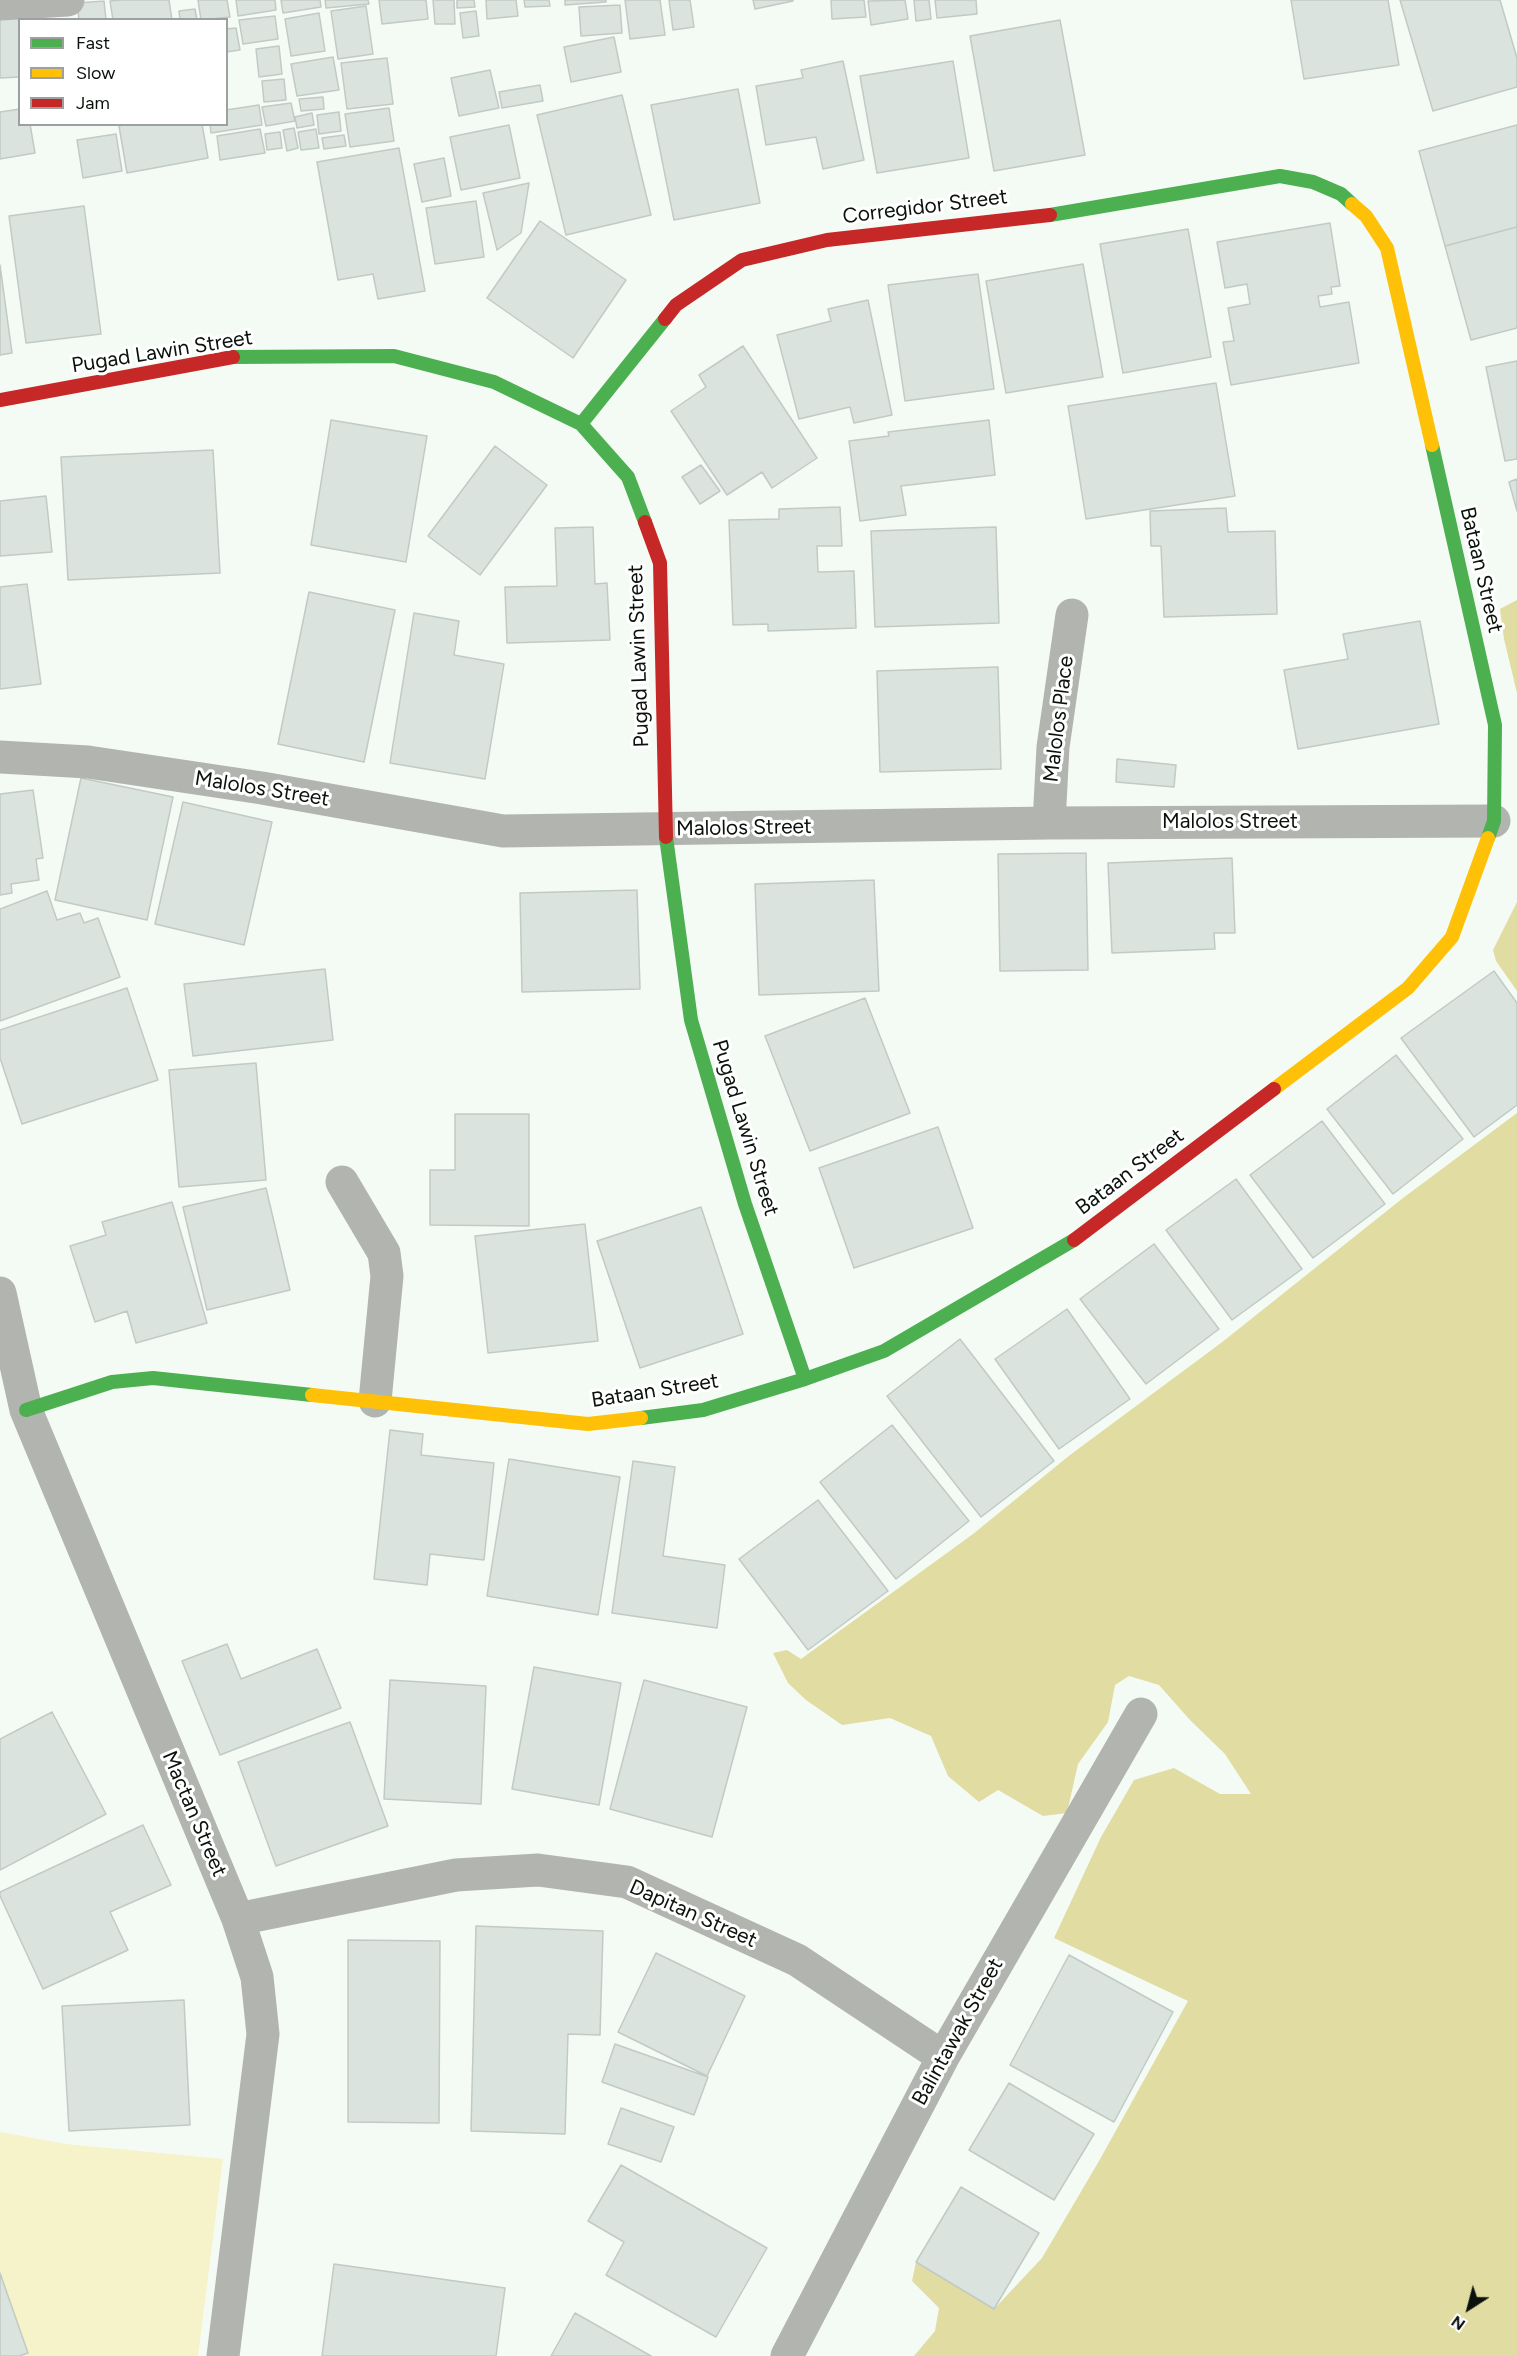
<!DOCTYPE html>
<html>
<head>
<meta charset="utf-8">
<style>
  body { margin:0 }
  #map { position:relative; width:1517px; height:2356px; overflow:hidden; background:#f4fbf5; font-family:Figtree,sans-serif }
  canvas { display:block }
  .legend { position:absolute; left:18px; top:18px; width:210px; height:108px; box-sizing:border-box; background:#fff; border:2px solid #9da09e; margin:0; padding:8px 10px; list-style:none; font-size:18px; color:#0b120c }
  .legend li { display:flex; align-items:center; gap:12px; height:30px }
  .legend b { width:30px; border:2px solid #9da09e }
  .north { position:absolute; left:1439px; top:2278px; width:60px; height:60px; -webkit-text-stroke:4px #fff; paint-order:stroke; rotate:216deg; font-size:16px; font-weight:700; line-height:24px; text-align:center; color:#0b120c }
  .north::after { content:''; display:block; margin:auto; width:21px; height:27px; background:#0b120c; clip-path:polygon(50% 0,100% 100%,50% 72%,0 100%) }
</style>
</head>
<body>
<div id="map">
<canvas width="1517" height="2356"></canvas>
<ul class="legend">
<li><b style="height:8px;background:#4caf50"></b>Fast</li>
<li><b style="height:8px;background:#ffc107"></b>Slow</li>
<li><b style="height:8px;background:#c62828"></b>Jam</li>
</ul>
<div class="north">N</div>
</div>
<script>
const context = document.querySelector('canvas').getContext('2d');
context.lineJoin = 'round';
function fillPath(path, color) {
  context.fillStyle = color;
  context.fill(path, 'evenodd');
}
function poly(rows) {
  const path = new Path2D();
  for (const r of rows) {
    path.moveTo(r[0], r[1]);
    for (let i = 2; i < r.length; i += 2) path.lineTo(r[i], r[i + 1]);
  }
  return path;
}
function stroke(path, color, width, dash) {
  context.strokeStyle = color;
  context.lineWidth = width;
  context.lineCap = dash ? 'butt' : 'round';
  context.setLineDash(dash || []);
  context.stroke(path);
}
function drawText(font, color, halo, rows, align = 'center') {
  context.font = font + ' Figtree,sans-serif';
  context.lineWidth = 6;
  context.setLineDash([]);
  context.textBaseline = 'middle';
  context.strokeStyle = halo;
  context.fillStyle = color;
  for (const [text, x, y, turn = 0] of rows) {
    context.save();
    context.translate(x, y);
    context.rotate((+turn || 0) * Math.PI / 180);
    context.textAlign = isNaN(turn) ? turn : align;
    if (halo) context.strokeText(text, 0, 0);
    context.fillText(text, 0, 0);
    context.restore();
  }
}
fillPath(poly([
  [0,2132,66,2144,223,2159,198,2356,0,2356]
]), '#f6f3ca');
fillPath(poly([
  [1517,600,1517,693,1504,639,1500,609],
  [1517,902,1517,991,1496,961,1493,950],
  [1517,1113,1517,2356,914,2356,935,2331,939,2308,912,2281,916,2262,994,2309,1042,2258,1099,2161,1188,2001,1054,1938,1101,1837,1134,1780,1174,1768,1220,1794,1251,1794,1225,1754,1190,1720,1159,1685,1129,1676,1115,1685,1108,1722,1078,1764,1067,1813,1043,1816,998,1790,979,1802,948,1776,931,1736,890,1718,842,1725,806,1700,788,1683,773,1653,787,1650,801,1659,973,1534,1070,1455,1221,1343,1403,1198]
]), '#e0dca2');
const building = poly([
  [120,0,169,0,172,20,113,20,110,1,120,0],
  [198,0,227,0,230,17,201,20,198,0],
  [236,0,275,0,276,10,238,16,236,0],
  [281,0,320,0,321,7,283,13,281,0],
  [325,0,368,0,369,4,326,8,325,0],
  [379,0,426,0,428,19,382,24,379,0],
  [433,0,454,0,455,24,435,24,433,0],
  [457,0,474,0,475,7,457,8,457,0],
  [486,0,516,0,518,16,487,19,486,0],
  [524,0,549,0,550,6,525,7,524,0],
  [565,0,606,0,606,2,565,5,565,0],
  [625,0,660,0,665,35,630,39,625,0],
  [669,0,690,0,694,27,673,30,669,0],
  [753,0,793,0,793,1,755,9,753,0],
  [831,0,864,0,866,17,832,19,831,0],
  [905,0,908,19,871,25,868,1,905,0],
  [914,0,929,0,931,19,916,21,914,0],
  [935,0,976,0,977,14,937,18,935,0],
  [1291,0,1388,0,1399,65,1304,79,1291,0],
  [1400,0,1500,0,1517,58,1517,87,1433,111,1400,0],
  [104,1,106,20,79,20,77,3,104,1],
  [620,5,622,33,581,36,579,7,620,5],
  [366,6,373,54,338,59,331,11,366,6],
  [195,9,197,20,180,20,179,11,195,9],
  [476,11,479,36,463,38,460,13,476,11],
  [25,13,26,20,20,20,20,77,0,78,0,15,25,13],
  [319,13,325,51,291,56,285,19,319,13],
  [275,16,278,39,243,44,239,20,275,16],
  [1060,20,1085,155,994,171,970,36,1060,20],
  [236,28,240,50,226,52,226,29,236,28],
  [614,37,621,72,571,82,564,47,614,37],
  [279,46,282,74,259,77,256,49,279,46],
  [333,57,339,90,297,96,291,64,333,57],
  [387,58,393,104,347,109,341,63,387,58],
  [843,61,864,160,823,169,816,137,766,145,756,86,803,78,801,70,843,61],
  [953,61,969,158,877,173,860,76,953,61],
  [490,70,499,108,459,116,451,78,490,70],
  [284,79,286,100,264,102,262,81,284,79],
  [540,85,543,101,502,108,499,92,540,85],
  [738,89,760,203,674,220,651,105,738,89],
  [622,95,651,215,566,235,537,115,622,95],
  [323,97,324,109,301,111,299,99,323,97],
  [291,103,295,121,266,126,262,107,291,103],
  [259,105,262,125,211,133,210,124,226,124,226,110,259,105],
  [389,108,394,141,350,147,345,114,389,108],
  [20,109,20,124,30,124,35,153,0,159,0,112,20,109],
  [339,112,341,131,319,134,317,115,339,112],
  [312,113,314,125,297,128,295,117,312,113],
  [129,124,202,124,208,158,127,173,119,126,129,124],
  [509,125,520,178,461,190,450,137,509,125],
  [1517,125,1517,227,1445,246,1419,151,1517,125],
  [294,128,298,148,287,151,283,130,294,128],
  [260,129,265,153,220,160,217,136,260,129],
  [316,129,319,148,301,150,298,132,316,129],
  [280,132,282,148,267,150,265,134,280,132],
  [116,134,122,171,83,178,77,140,116,134],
  [344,135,346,146,324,149,322,138,344,135],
  [399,148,425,291,378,299,373,274,338,280,317,162,399,148],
  [444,158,451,196,422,202,414,164,444,158],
  [529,183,521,233,497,250,483,193,529,183],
  [476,201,484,257,435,264,426,208,476,201],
  [84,206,101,334,26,343,9,216,84,206],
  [540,221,626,280,573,358,487,298,540,221],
  [1330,223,1340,286,1331,287,1332,294,1318,296,1320,307,1349,302,1359,363,1231,385,1223,342,1234,341,1228,308,1250,304,1247,284,1225,288,1217,242,1330,223],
  [1517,227,1517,328,1471,340,1445,246,1517,227],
  [1188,229,1211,357,1123,373,1100,244,1188,229],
  [1083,264,1103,377,1006,393,986,281,1083,264],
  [0,265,12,353,0,355,0,265],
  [978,274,994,389,905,401,888,285,978,274],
  [868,300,892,415,854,423,850,407,799,419,777,335,831,321,828,309,868,300],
  [743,346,817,458,772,488,762,472,727,495,671,411,706,387,699,375,743,346],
  [1517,361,1517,459,1505,461,1486,367,1517,361],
  [1216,383,1235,496,1086,519,1068,406,1216,383],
  [331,420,427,436,406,562,311,545,331,420],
  [989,420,995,475,901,486,906,515,860,521,849,441,889,436,888,432,989,420],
  [495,446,547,485,480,575,428,536,495,446],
  [213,450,220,573,68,580,61,457,213,450],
  [701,465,720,491,700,504,682,477,701,465],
  [1517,479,1517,511,1509,482,1517,479],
  [46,496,52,552,0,556,0,501,46,496],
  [840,507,842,546,817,546,818,572,854,571,856,628,768,631,768,624,733,625,729,520,779,519,779,509,840,507],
  [1226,508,1228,532,1275,531,1277,614,1164,617,1161,546,1151,546,1150,511,1226,508],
  [593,527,595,584,607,583,610,640,507,643,505,587,557,586,555,528,593,527],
  [996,527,999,623,875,627,871,531,996,527],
  [27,584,41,684,0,689,0,587,27,584],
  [309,592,395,610,364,762,278,744,309,592],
  [414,613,459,621,454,655,504,664,485,779,390,763,414,613],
  [1420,621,1439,724,1298,749,1284,670,1348,659,1343,634,1420,621],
  [998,667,1001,769,880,772,877,671,998,667],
  [1117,759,1176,765,1174,787,1116,782,1117,759],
  [81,778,173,797,147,920,55,900,81,778],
  [33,790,43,858,36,859,39,880,11,884,12,893,0,895,0,794,33,790],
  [183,802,272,822,244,945,155,924,183,802],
  [1086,853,1088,970,1000,971,998,854,1086,853],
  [1232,858,1235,933,1214,933,1215,949,1112,953,1108,863,1232,858],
  [874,880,879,991,759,995,755,884,874,880],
  [637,890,640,989,522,992,520,893,637,890],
  [47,891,57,920,80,913,84,923,98,918,120,977,0,1021,0,909,47,891],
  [325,969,333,1040,193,1056,184,984,325,969],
  [1494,971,1517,1003,1517,1105,1474,1137,1401,1038,1494,971],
  [127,988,158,1080,22,1124,0,1058,0,1030,127,988],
  [865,998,910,1113,810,1151,765,1036,865,998],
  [1396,1055,1463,1139,1393,1194,1327,1109,1396,1055],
  [256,1063,266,1180,179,1187,169,1070,256,1063],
  [455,1114,529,1114,529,1226,430,1225,430,1170,455,1170,455,1114],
  [1322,1121,1385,1204,1313,1258,1250,1175,1322,1121],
  [938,1127,973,1228,854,1268,819,1168,938,1127],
  [1236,1179,1302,1269,1232,1320,1166,1230,1236,1179],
  [266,1188,290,1290,207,1310,183,1207,266,1188],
  [172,1202,207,1323,136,1343,127,1311,95,1322,70,1246,106,1235,102,1222,172,1202],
  [701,1207,743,1334,640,1368,597,1241,701,1207],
  [585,1224,598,1341,488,1353,475,1236,585,1224],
  [1154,1244,1219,1329,1146,1384,1080,1299,1154,1244],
  [1067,1309,1130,1399,1059,1449,995,1359,1067,1309],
  [960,1339,1054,1461,981,1517,887,1396,960,1339],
  [892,1425,969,1521,896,1579,820,1482,892,1425],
  [390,1430,423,1434,421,1455,494,1463,484,1560,430,1554,427,1585,374,1579,390,1430],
  [509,1459,620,1477,598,1615,487,1596,509,1459],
  [633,1461,675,1467,663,1556,725,1565,717,1628,612,1613,633,1461],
  [818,1500,888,1591,808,1650,739,1559,818,1500],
  [227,1644,241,1679,317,1649,341,1708,220,1755,182,1661,227,1644],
  [534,1667,621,1683,599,1805,512,1789,534,1667],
  [390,1680,486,1686,481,1804,384,1799,390,1680],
  [644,1680,747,1707,712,1837,610,1809,644,1680],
  [52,1712,106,1814,0,1870,0,1739,52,1712],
  [350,1722,388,1826,276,1866,238,1762,350,1722],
  [143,1825,171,1885,110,1912,128,1950,43,1989,0,1896,0,1892,143,1825],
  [476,1926,603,1931,600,2035,568,2034,565,2134,471,2131,476,1926],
  [348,1940,440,1941,439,2123,348,2122,348,1940],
  [656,1953,745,1996,707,2076,618,2032,656,1953],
  [1069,1955,1173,2012,1114,2122,1010,2065,1069,1955],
  [184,2000,190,2125,69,2131,62,2006,184,2000],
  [615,2044,708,2077,694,2115,602,2082,615,2044],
  [1009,2083,1094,2134,1054,2200,969,2150,1009,2083],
  [621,2108,674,2127,661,2162,608,2144,621,2108],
  [621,2165,767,2248,716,2337,606,2275,624,2242,588,2221,621,2165],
  [961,2187,1039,2233,994,2309,916,2262,961,2187],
  [334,2264,505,2288,496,2356,322,2356,334,2264],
  [0,2273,28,2353,19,2356,0,2356,0,2273],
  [575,2313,651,2356,551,2356,575,2313]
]);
fillPath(building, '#dbe3df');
stroke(building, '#c1cac5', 1.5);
stroke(poly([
  [0,4,68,0],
  [0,757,88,762,262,788,503,831,1049,823,1494,821],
  [1049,823,1053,747,1072,615],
  [342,1182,384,1253,387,1276,375,1401],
  [0,1293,26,1410,238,1919,257,1977,263,2034,223,2356],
  [238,1919,456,1875,538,1870,627,1882,797,1960,943,2057],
  [787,2356,943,2057,1141,1714]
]), '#b2b4b0', 33);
stroke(poly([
  [1050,215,1280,176,1313,182,1341,194,1352,204],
  [233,357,394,356,494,382,581,424,628,477,645,522],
  [581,424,665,319],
  [1432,445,1495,725,1494,821,1488,838],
  [666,837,691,1020,745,1204,805,1379],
  [26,1410,112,1382,153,1378,312,1395],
  [641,1418,703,1410,805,1379,884,1351,1074,1240]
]), '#4caf50', 14);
stroke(poly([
  [1352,204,1366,216,1387,248,1432,445],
  [1274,1089,1408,988,1452,937,1488,838],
  [312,1395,588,1424,641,1418]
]), '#ffc107', 14);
stroke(poly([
  [665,319,676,305,742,260,827,240,1050,215],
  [0,400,233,357],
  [645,522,660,563,666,837],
  [1074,1240,1274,1089]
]), '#c62828', 14);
drawText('21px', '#0b120c', '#fff', [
  ["Corregidor Street",925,207,-7],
  ["Pugad Lawin Street",162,352,-9],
  ["Bataan Street",1481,570,77],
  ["Pugad Lawin Street",639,656,-92],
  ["Malolos Place",1059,719,-83],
  ["Malolos Street",262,789,9],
  ["Malolos Street",1230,822],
  ["Malolos Street",744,828,-1],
  ["Pugad Lawin Street",745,1128,73],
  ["Bataan Street",1130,1172,-37],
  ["Bataan Street",655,1391,-9],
  ["Mactan Street",194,1814,67],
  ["Dapitan Street",693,1914,24],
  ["Balintawak Street",958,2032,-61]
]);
</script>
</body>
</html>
